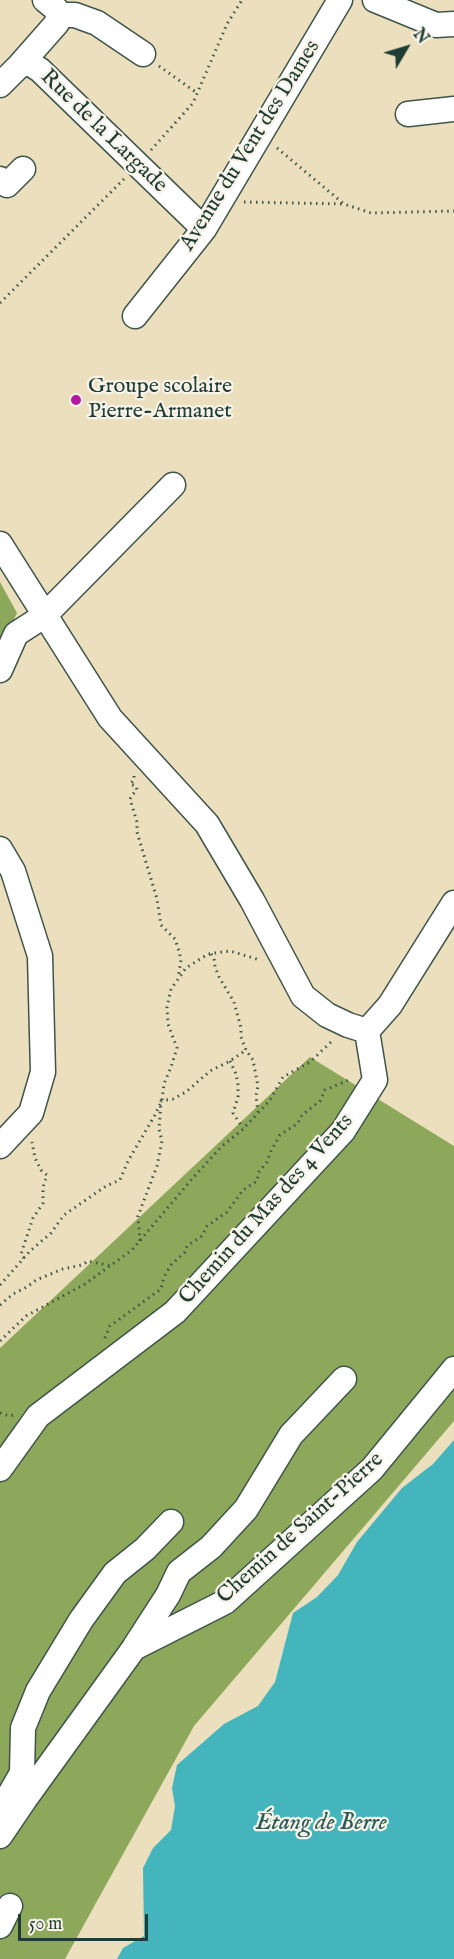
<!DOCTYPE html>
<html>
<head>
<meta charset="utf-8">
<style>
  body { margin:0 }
  #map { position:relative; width:454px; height:1959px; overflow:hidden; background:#ebdfbd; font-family:"IM FELL English",serif }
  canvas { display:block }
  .north { position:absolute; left:376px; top:18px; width:60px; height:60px; -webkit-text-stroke:4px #f7f3e8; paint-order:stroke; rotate:52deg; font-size:16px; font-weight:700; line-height:24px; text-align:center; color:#1f3d34 }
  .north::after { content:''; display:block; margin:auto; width:21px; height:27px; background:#1f3d34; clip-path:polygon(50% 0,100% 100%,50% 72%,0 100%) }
  .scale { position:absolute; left:18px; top:1914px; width:130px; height:27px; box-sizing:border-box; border:3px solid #1f3d34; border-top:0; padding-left:8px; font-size:18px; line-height:21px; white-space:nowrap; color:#1f3d34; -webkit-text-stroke:4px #f7f3e8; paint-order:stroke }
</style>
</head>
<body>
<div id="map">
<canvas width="454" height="1959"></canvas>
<div class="north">N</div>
<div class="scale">50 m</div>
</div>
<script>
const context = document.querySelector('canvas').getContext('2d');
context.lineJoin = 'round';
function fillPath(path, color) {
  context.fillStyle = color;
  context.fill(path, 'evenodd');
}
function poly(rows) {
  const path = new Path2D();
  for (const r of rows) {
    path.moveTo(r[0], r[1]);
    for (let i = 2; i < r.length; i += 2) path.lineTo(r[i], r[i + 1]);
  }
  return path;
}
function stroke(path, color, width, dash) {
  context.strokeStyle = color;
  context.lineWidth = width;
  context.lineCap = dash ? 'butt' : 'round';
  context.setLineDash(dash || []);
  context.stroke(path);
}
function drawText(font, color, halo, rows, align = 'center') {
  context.font = font + ' "IM FELL English",serif';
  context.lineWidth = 4.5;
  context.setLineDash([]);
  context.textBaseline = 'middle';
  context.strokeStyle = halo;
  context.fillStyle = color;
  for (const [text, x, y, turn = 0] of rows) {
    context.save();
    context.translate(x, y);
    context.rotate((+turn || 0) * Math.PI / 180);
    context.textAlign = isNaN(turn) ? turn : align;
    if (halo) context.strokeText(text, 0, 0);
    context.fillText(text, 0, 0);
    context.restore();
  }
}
fillPath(poly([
  [0,582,17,613,0,649],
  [310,1057,454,1146,454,1421,194,1726,65,1959,0,1959,0,1348]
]), '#8da85a');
fillPath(poly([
  [454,1440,454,1959,117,1959,123,1948,144,1936,143,1868,153,1848,171,1830,175,1806,172,1788,177,1765,224,1724,258,1706,275,1682,293,1613,317,1597,338,1575,357,1542,402,1488,433,1464]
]), '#45b5bd');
const minor = poly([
  [375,0,436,25,454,24],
  [58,15,75,15,97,23,143,54],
  [20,65,57,23,58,15,56,9,45,0],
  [0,85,20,65,29,63,40,70,204,229],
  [408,114,454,109],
  [0,179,7,185,23,169],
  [135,316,204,229,340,0],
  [0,544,110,718,207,824,252,900,303,996,327,1015,348,1025,367,1031],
  [0,670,16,634,44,616,173,485],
  [0,849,13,871,40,956,43,1072,31,1113,0,1146],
  [367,1031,390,1005,454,903],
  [0,1469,38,1416,175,1312,343,1131,375,1080,367,1031],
  [135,1646,168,1595,179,1572,211,1547,246,1509,291,1435,344,1379],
  [3,1806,22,1773,23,1728,38,1691,81,1620,115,1573,145,1549,171,1522],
  [0,1836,25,1799,134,1648,225,1602,372,1469,454,1369],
  [0,1926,10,1906]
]);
stroke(minor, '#3e5549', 27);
stroke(poly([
  [159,66,197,93],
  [277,148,344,204,371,213,454,211],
  [151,150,193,103,227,24,242,0],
  [244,202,342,204],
  [0,303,124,179],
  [134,776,134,780,130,784,136,786,137,790,132,795,130,799,137,822,137,832,157,899,161,925,175,939,179,951,181,960,178,978],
  [211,954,214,958,215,967,219,977,234,1002,241,1028,241,1037,246,1050,253,1060,258,1086,256,1096,258,1112],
  [230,1061,236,1074,238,1085,238,1097,233,1113,243,1128],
  [140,1241,138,1216,157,1166,162,1141,159,1129,161,1101,173,1099,186,1092,210,1071,230,1061,246,1050],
  [24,1258,21,1254,33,1218,43,1203,43,1187,47,1175,41,1170,35,1158,32,1142],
  [0,1285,30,1251,51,1233,64,1215,106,1186,120,1180,128,1161,155,1115,162,1100,164,1084,171,1067,177,1048,168,1024,167,1007,171,989,186,968,208,954,230,951,260,960],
  [0,1305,13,1294,27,1287,36,1280,63,1269,82,1265,88,1261,112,1266],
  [105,1338,110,1326,161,1289,164,1277,171,1265,185,1252,187,1246,202,1236,207,1226,227,1212,243,1190,257,1181,259,1172,267,1162,271,1151,280,1135,298,1123,302,1115,320,1101,325,1090,351,1079],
  [0,1341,26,1316,85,1284,132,1250,192,1179,222,1146,242,1130,270,1100,283,1077,310,1062,332,1041],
  [0,1413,10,1416,13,1415]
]), '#3e5549', 3, [1.5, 4.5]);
stroke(minor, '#fff', 24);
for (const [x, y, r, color] of [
  [76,400,6,"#b5179e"]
]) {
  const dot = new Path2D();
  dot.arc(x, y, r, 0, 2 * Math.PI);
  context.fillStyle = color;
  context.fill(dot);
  stroke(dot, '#f7f3e8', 2);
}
drawText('22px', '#1f3d34', '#f7f3e8', [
  ["Rue de la Largade",103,132,44],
  ["Avenue du Vent des Dames",251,146,-58],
  ["Chemin du Mas des 4 Vents",267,1210,-48],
  ["Chemin de Saint-Pierre",301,1529,-42]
]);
drawText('22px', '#1f3d34', '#f7f3e8', [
  ["Groupe scolaire",88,387],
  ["Pierre-Armanet",88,412]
], 'left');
drawText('italic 24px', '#285b56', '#f7f3e8', [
  ["Étang de Berre",321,1824]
]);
</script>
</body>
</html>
